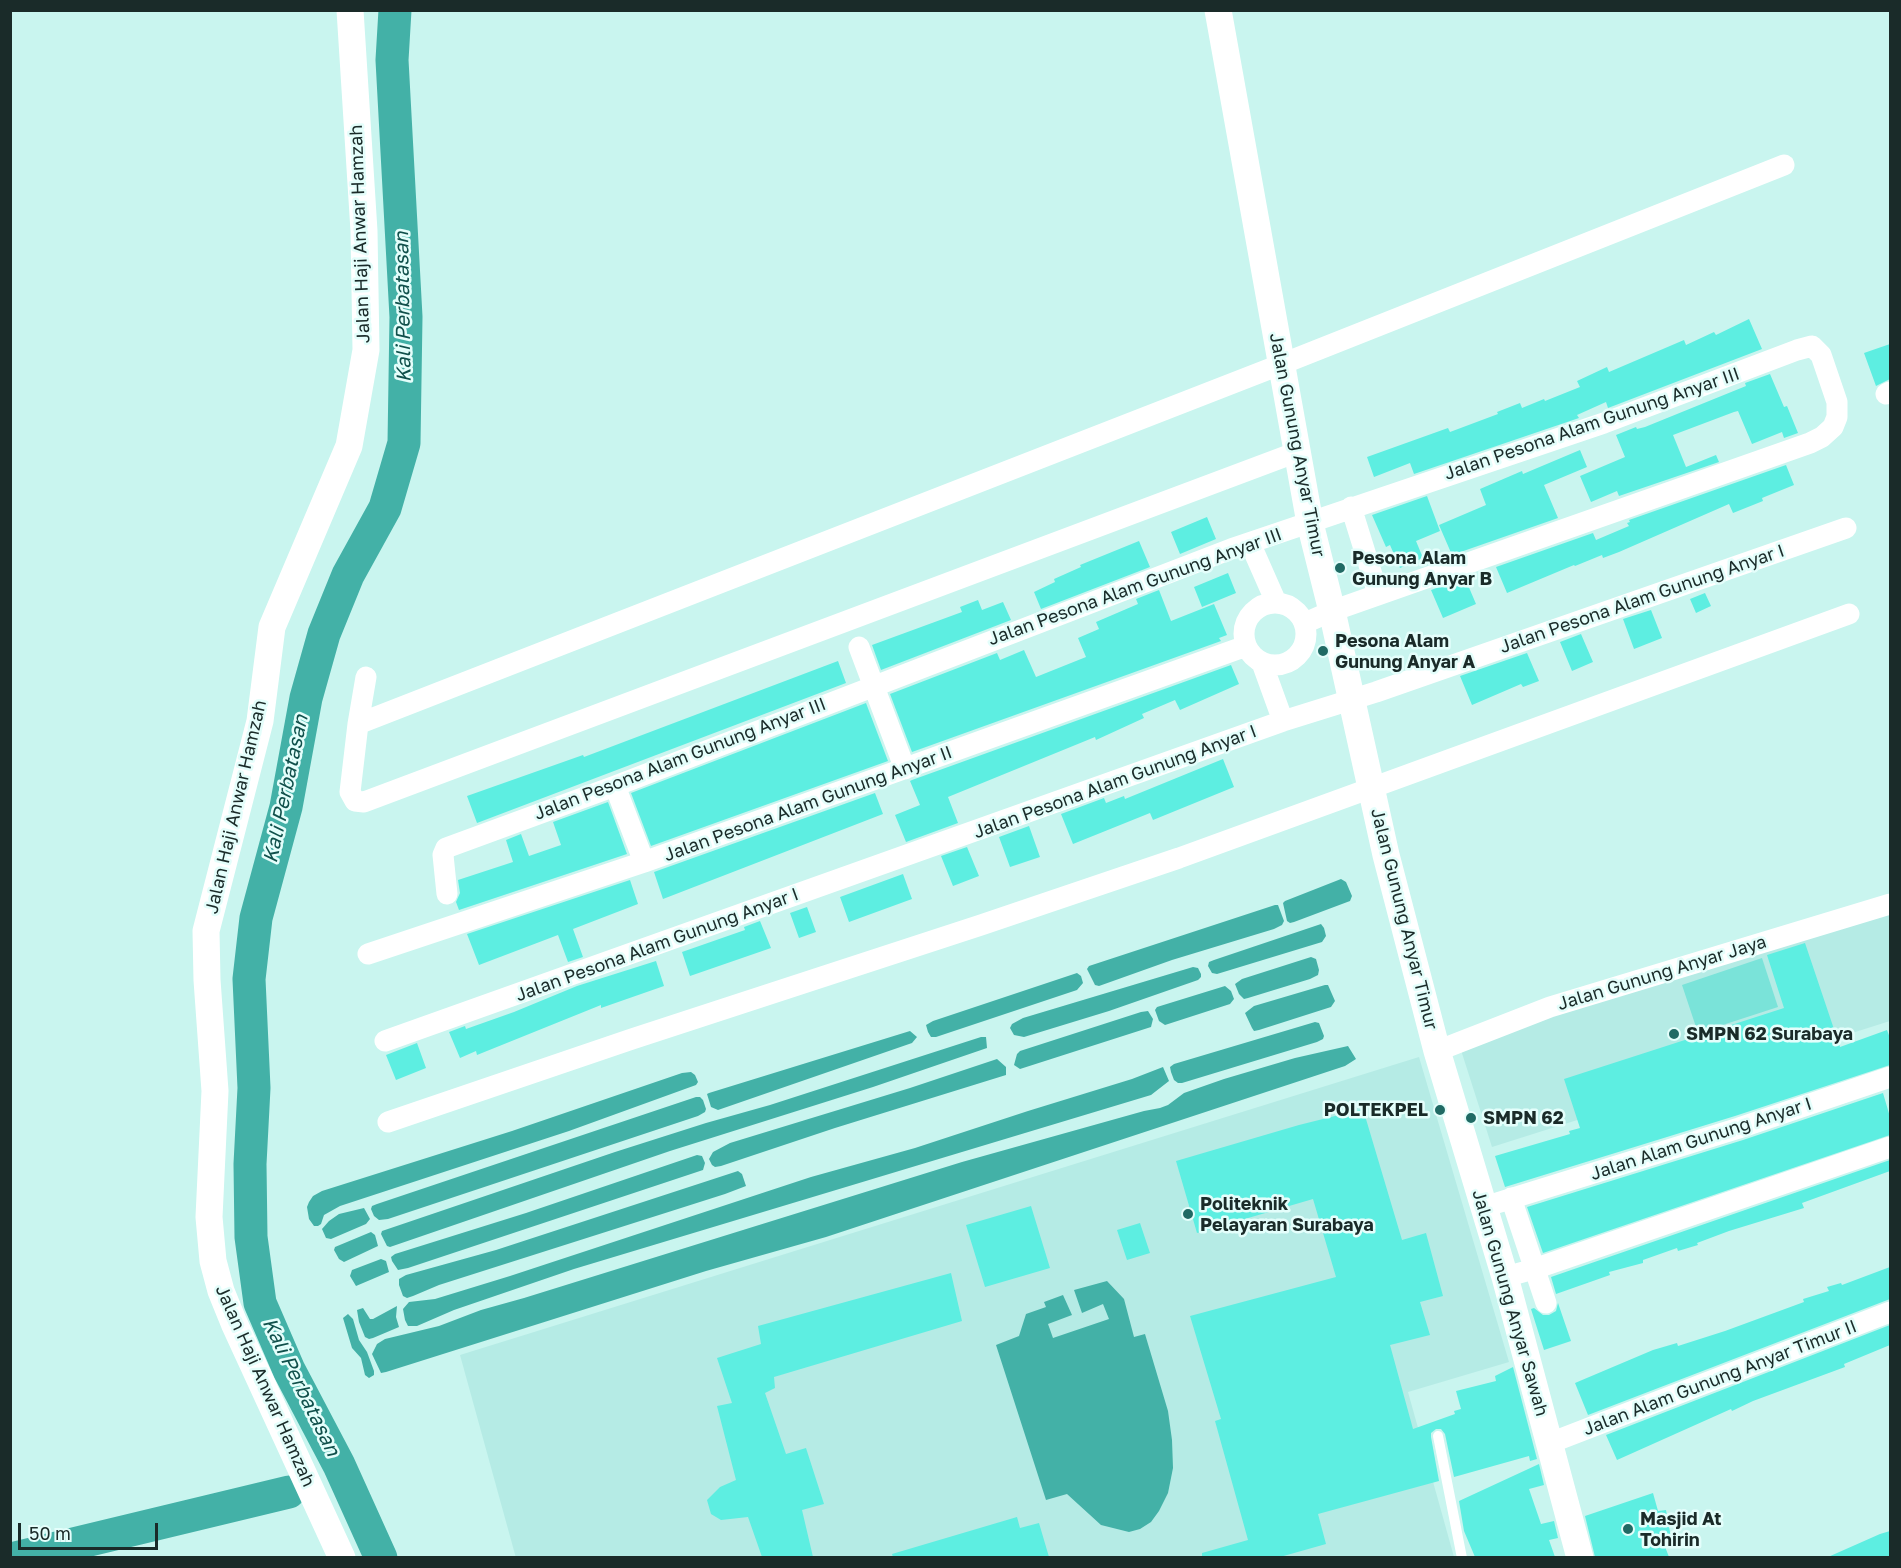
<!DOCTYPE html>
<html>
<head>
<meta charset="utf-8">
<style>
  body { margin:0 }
  #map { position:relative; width:1901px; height:1568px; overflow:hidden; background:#c9f5ef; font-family:"Golos Text",sans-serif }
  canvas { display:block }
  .frame { position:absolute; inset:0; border:12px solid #1a2b29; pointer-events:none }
  .scale { position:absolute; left:18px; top:1523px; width:140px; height:27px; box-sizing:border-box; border:3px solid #1a2b29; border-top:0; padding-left:8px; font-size:18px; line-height:21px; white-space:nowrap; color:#1a2b29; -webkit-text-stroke:4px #e4fefb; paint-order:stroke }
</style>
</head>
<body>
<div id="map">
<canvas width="1901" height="1568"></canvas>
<div class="frame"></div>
<div class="scale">50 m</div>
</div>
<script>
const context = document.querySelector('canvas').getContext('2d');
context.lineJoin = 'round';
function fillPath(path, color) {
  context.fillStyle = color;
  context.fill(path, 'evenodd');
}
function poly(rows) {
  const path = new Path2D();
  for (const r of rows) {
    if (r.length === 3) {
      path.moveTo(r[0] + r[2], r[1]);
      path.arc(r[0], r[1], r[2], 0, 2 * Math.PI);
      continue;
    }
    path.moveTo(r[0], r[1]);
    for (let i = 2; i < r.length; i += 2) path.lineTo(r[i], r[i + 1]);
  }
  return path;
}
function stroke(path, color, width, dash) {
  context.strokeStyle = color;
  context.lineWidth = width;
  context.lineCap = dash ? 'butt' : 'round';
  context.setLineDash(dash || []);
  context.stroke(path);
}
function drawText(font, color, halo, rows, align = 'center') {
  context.font = font + ' "Golos Text",sans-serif';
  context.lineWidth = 5;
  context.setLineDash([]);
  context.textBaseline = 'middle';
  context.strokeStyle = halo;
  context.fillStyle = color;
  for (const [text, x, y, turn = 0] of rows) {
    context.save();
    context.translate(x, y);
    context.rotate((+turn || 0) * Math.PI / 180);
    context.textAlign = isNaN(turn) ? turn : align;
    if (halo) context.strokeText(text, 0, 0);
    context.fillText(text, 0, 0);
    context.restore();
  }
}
fillPath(poly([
  [1890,912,1890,1021,1492,1147,1460,1047,1698,968],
  [1419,1057,1509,1362,1408,1392,1454,1557,516,1558,460,1355]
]), '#b5ebe5');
fillPath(poly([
  [1762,958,1778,1007,1698,1033,1682,985]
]), '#7ae3d9');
fillPath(poly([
  [1341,879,1346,882,1352,896,1350,901,1294,922,1290,923,1287,921,1283,903,1285,901],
  [1275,905,1278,905,1284,921,1282,925,1274,929,1172,960,1099,986,1095,985,1087,969,1089,966],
  [1321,924,1324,928,1326,936,1322,942,1217,974,1212,973,1208,966,1209,962,1214,960],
  [1311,957,1316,959,1319,970,1318,975,1310,979,1248,998,1244,999,1239,994,1235,984,1242,979],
  [1193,967,1198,968,1201,974,1201,977,1198,980,1109,1011,1024,1037,1014,1035,1010,1028,1012,1024,1023,1018],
  [1077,973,1081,976,1083,983,1077,990,936,1037,931,1037,928,1032,926,1025,933,1021],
  [1325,985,1328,985,1335,1001,1331,1007,1259,1030,1254,1031,1252,1028,1245,1013,1254,1006],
  [1225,986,1231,991,1234,999,1230,1004,1165,1025,1159,1021,1155,1010,1157,1007],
  [1148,1011,1153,1019,1151,1027,1020,1069,1014,1065,1017,1054,1020,1051,1141,1012],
  [1315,1022,1319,1023,1324,1036,1323,1039,1317,1042,1182,1083,1178,1083,1174,1080,1171,1072,1170,1067,1174,1064],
  [910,1031,917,1037,912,1043,718,1110,711,1107,707,1094,709,1093],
  [981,1037,986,1037,987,1048,873,1087,670,1151,390,1247,387,1246,381,1234,382,1231,615,1152,706,1123,770,1105],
  [1348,1046,1356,1059,1345,1066,826,1237,706,1271,386,1372,381,1373,372,1354,377,1344,385,1339,439,1326,481,1310,524,1298,962,1162,1144,1111,1160,1108,1168,1105,1184,1093,1224,1079,1295,1058],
  [997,1059,1006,1067,1006,1075,835,1128,721,1166,715,1167,712,1165,709,1159,713,1152,730,1143,910,1088],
  [1163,1067,1169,1081,1151,1095,574,1269,454,1310,417,1326,408,1326,405,1320,403,1309,409,1302,435,1299,510,1276,811,1177,915,1148,1028,1111,1132,1079],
  [691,1072,695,1075,698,1082,696,1085,569,1131,340,1206,324,1215,321,1224,318,1226,314,1226,309,1219,307,1207,309,1202,313,1196,322,1191,512,1131,682,1073],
  [696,1097,700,1097,703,1100,706,1109,705,1112,698,1116,388,1219,379,1220,374,1216,371,1209,372,1206,377,1204],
  [697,1155,702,1156,705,1163,703,1170,408,1268,398,1270,392,1261,391,1257,395,1254,526,1213],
  [738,1171,742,1174,746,1186,725,1194,439,1285,413,1296,407,1298,403,1296,399,1285,399,1279,406,1275,496,1250],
  [364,1208,370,1219,366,1224,331,1239,326,1238,322,1229,329,1221,339,1214],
  [371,1232,375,1235,378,1246,344,1262,339,1259,334,1250,335,1247],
  [381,1259,386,1261,389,1272,356,1286,350,1276,352,1270],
  [1107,1281,1124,1299,1134,1337,1145,1334,1168,1411,1172,1440,1173,1468,1168,1493,1159,1511,1151,1522,1140,1529,1129,1532,1101,1525,1067,1494,1046,1500,996,1345,1019,1336,1026,1314,1046,1307,1044,1302,1063,1295,1072,1315,1048,1324,1053,1338,1109,1319,1103,1304,1082,1313,1074,1290],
  [397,1306,396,1317,399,1327,373,1338,369,1339,365,1337,359,1322,357,1310,363,1308,370,1319,373,1319],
  [348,1314,353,1319,359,1340,367,1352,374,1371,374,1375,369,1378,365,1375,361,1358,352,1348,343,1318]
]), '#43b1a7');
stroke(poly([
  [15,1558,289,1492],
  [381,1558,339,1465,289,1370,260,1303,251,1237,250,1164,254,1088,249,979,256,918,286,807,306,698,324,634,348,575,385,508,404,443,406,317,392,60,395,10]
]), '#43b1a7', 33);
fillPath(poly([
  [1749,319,1762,349,1608,408,1606,402,1577,415,1579,418,1414,474,1410,463,1374,477,1367,457,1448,428,1450,432,1498,414,1497,412,1520,403,1522,408,1544,399,1545,401,1580,387,1577,381,1607,367,1609,372,1684,340,1686,345,1714,332,1716,335],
  [1890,344,1890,379,1876,386,1864,353],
  [1770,374,1784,407,1787,406,1798,433,1784,438,1782,432,1752,444,1738,411,1734,412,1673,435,1686,467,1716,455,1719,462,1619,496,1617,491,1591,502,1580,476,1625,457,1616,435,1636,427,1637,429,1645,427,1746,386,1745,383],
  [1580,450,1587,467,1544,485,1558,518,1452,555,1439,525,1486,505,1480,489,1522,471,1523,474],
  [1786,465,1794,485,1762,498,1763,501,1733,513,1729,504,1619,552,1603,558,1602,555,1575,566,1574,565,1507,593,1496,567,1593,533,1596,540,1629,526,1627,523,1630,522,1629,520],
  [1427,496,1440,531,1416,541,1423,558,1400,568,1390,545,1386,547,1372,515],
  [1207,517,1216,539,1180,554,1171,532],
  [1139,541,1150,567,1041,609,1034,592,1055,582,1054,579,1081,567,1080,565],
  [1228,573,1236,593,1202,607,1194,587],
  [1465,578,1476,604,1443,618,1431,590],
  [1159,590,1171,621,1214,604,1227,635,1219,638,1221,641,912,752,890,694,997,653,1000,660,1024,650,1036,677,1086,657,1078,638,1099,629,1096,622,1138,604,1136,599],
  [1705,593,1711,606,1696,613,1690,599],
  [978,600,982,610,1003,602,1011,620,881,670,872,645,962,612,960,607],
  [1651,610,1662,638,1634,649,1623,619],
  [1581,634,1593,662,1572,671,1560,642],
  [1527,653,1539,681,1523,687,1521,684,1472,705,1460,676],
  [838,661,846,683,477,823,467,796,583,755,584,757],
  [1231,665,1239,684,1180,710,1175,700,1142,714,1144,718,1096,740,1095,737,948,797,958,823,906,842,895,815,920,805,910,781,912,780],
  [866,703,888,761,651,846,631,793],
  [1223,759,1234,787,1153,820,1150,813,1073,844,1061,814,1104,798,1106,803,1124,796,1125,799],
  [875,793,883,814,663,899,654,872],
  [608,802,627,854,459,910,456,902,460,893,458,880,513,862,506,840,521,834,529,856,561,845,553,822],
  [1029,826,1040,857,1010,867,999,837],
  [967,847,979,876,953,886,941,856],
  [903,874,912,899,849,922,840,897],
  [630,880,638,904,573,929,583,957,568,962,558,935,479,965,467,934],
  [807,907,816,932,799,938,790,913],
  [760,921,771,948,690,976,682,952,745,930,744,927],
  [1805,943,1840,1047,1887,1030,1890,1038,1890,1065,1735,1116,1505,1187,1495,1156,1570,1134,1569,1131,1580,1128,1564,1079,1784,1008,1767,955],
  [656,961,664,986,601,1008,601,1005,477,1055,476,1051,460,1058,449,1032,465,1026,466,1029,514,1012,577,986],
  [417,1043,426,1068,396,1080,386,1055],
  [1883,1093,1890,1117,1890,1135,1543,1253,1527,1207,1743,1140],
  [1363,1109,1402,1240,1426,1233,1443,1296,1420,1302,1430,1335,1390,1345,1413,1429,1455,1414,1454,1411,1461,1409,1456,1391,1496,1381,1495,1376,1513,1367,1537,1459,1530,1461,1529,1456,1454,1477,1445,1434,1441,1429,1436,1429,1431,1433,1431,1437,1439,1481,1318,1514,1326,1544,1280,1557,1202,1557,1202,1553,1248,1540,1215,1421,1221,1419,1190,1316,1336,1277,1313,1199,1197,1233,1176,1161,1299,1125],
  [1890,1160,1890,1171,1802,1203,1804,1208,1729,1231,1697,1243,1698,1245,1678,1251,1677,1248,1643,1260,1643,1263,1609,1272,1610,1275,1556,1294,1551,1277],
  [1031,1206,1050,1268,985,1287,966,1225],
  [1140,1223,1150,1253,1127,1260,1117,1230],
  [1890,1267,1890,1299,1588,1415,1575,1383,1653,1350,1677,1343,1678,1346,1725,1331,1804,1302,1803,1299,1829,1291,1827,1287,1841,1283,1842,1285],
  [951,1273,962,1321,774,1377,775,1388,765,1393,786,1454,806,1448,824,1504,802,1510,813,1557,762,1557,748,1517,721,1520,711,1514,707,1500,720,1487,736,1480,717,1406,732,1403,717,1358,761,1344,758,1326],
  [1558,1303,1571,1341,1544,1350,1531,1309,1534,1308,1543,1315,1549,1315,1556,1311],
  [1890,1325,1890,1345,1844,1364,1845,1367,1753,1401,1732,1411,1731,1409,1617,1460,1606,1435],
  [1539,1464,1544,1485,1529,1489,1541,1524,1554,1521,1558,1538,1549,1540,1555,1557,1475,1557,1464,1531,1459,1501],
  [1653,1493,1658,1511,1666,1510,1672,1543,1664,1544,1669,1557,1595,1557,1585,1516],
  [1017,1517,1020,1528,1039,1523,1049,1557,893,1557,892,1554],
  [1890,1531,1890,1557,1828,1557,1880,1534]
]), '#5deee1');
stroke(poly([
  [1438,1436,1462,1558]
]), '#fff', 10);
stroke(poly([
  [1886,394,1890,392],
  [1297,452,364,802,355,801,350,792,358,724,1282,364,1784,165],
  [1351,507,1378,594],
  [1250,543,1276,602],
  [1275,634,31],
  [859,647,905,769],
  [1262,663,1283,721],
  [358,724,366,677],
  [615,786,644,862],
  [447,894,443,855,446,848,615,786,1231,549,1604,423,1797,350,1812,346,1821,355,1837,402,1837,417,1833,427,1822,437,1810,443,1332,611,1305,623],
  [368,954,644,862,1246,646],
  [385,1041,1283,721,1376,692,1846,528],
  [1437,1051,1550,1007,1890,904],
  [388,1122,632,1039,981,925,1179,858,1849,614],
  [1511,1198,1546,1303],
  [1484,1207,1739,1128,1890,1077],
  [1505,1277,1534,1269,1890,1147],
  [1550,1443,1890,1312]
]), '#fff', 21);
stroke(poly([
  [1218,10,1310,523,1332,611,1386,855,1437,1051,1505,1277,1580,1558],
  [342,1558,234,1323,221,1291,213,1261,209,1217,215,1091,207,980,206,931,260,721,272,627,349,446,366,350,364,231,350,10]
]), '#fff', 27);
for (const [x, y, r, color] of [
  [1340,568,6,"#206a64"],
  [1323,651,6,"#206a64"],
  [1674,1034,6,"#206a64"],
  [1440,1110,6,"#206a64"],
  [1471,1118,6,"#206a64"],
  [1188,1214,6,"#206a64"],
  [1628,1529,6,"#206a64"]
]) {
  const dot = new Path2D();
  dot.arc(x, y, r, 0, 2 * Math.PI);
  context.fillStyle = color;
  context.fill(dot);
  stroke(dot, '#e4fefb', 2);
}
drawText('18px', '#1a2b29', '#e4fefb', [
  ["Jalan Haji Anwar Hamzah",360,234,-92],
  ["Jalan Pesona Alam Gunung Anyar III",1592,424,-19],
  ["Jalan Gunung Anyar Timur",1297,445,79],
  ["Jalan Pesona Alam Gunung Anyar III",1135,587,-20],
  ["Jalan Pesona Alam Gunung Anyar I",1642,599,-19],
  ["Jalan Pesona Alam Gunung Anyar III",680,759,-21],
  ["Jalan Pesona Alam Gunung Anyar I",1115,782,-20],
  ["Jalan Pesona Alam Gunung Anyar II",808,804,-20],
  ["Jalan Haji Anwar Hamzah",236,807,-77],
  ["Jalan Gunung Anyar Timur",1404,919,76],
  ["Jalan Pesona Alam Gunung Anyar I",657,945,-20],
  ["Jalan Gunung Anyar Jaya",1662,973,-17],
  ["Jalan Alam Gunung Anyar I",1701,1139,-18],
  ["Jalan Gunung Anyar Sawah",1510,1303,74],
  ["Jalan Alam Gunung Anyar Timur II",1720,1378,-21],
  ["Jalan Haji Anwar Hamzah",265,1386,66]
]);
drawText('bold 18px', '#1a2b29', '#e4fefb', [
  ["Pesona Alam",1352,558],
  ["Gunung Anyar B",1352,579],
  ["Pesona Alam",1335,641],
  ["Gunung Anyar A",1335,662],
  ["SMPN 62 Surabaya",1686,1034],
  ["POLTEKPEL",1428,1110,"right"],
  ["SMPN 62",1483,1118],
  ["Politeknik",1200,1204],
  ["Pelayaran Surabaya",1200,1225],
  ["Masjid At",1640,1519],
  ["Tohirin",1640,1540]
], 'left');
drawText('italic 20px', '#10504b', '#e4fefb', [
  ["Kali Perbatasan",403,307,-91],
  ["Kali Perbatasan",286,789,-78],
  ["Kali Perbatasan",301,1387,64]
]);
</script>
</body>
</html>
